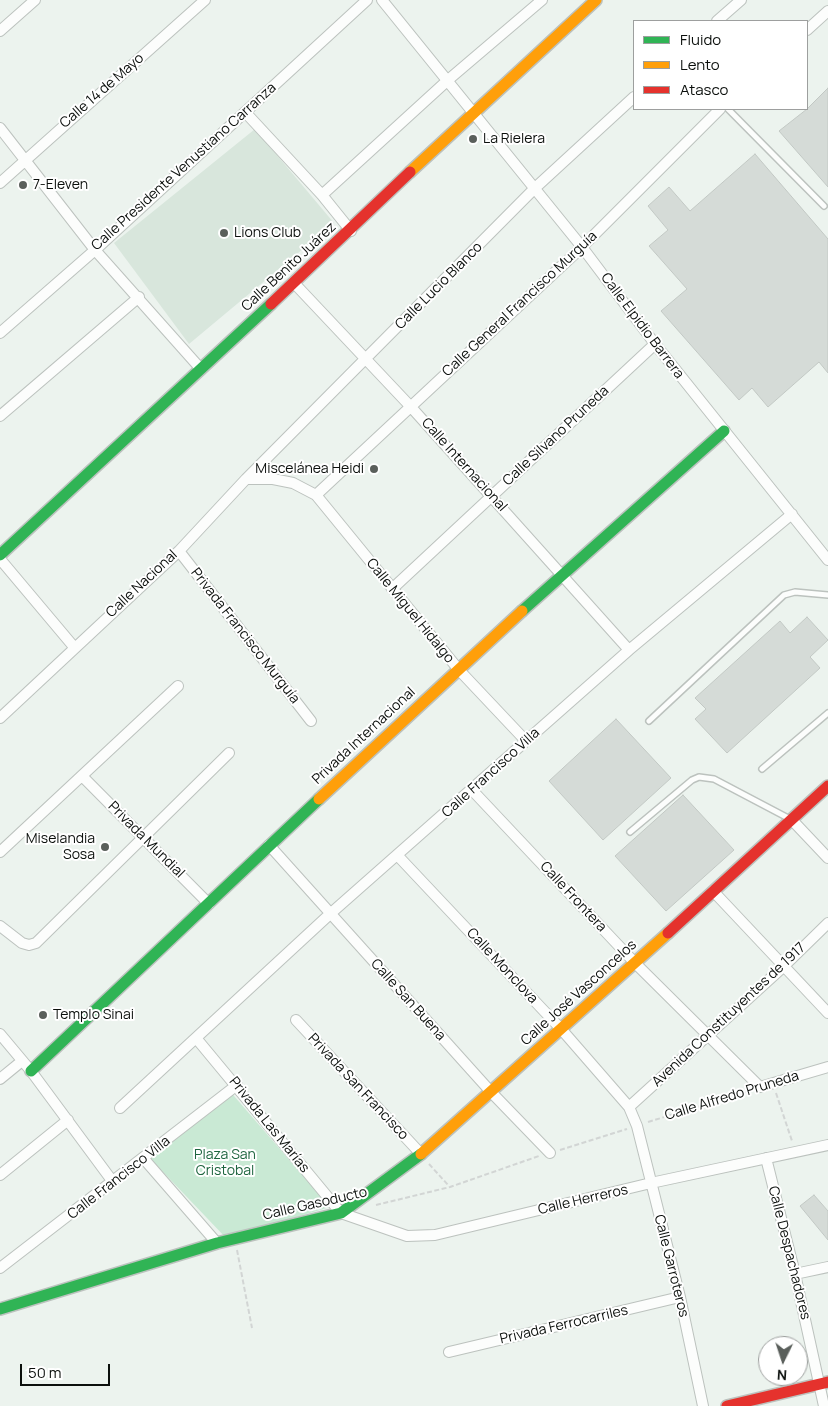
<!DOCTYPE html>
<html>
<head>
<meta charset="utf-8">
<style>
  body { margin:0 }
  #map { position:relative; width:828px; height:1406px; overflow:hidden; background:#ecf3ee; font-family:Manrope,sans-serif }
  canvas { display:block }
  .legend { position:absolute; left:633px; top:20px; width:175px; height:90px; box-sizing:border-box; background:#fff; border:1px solid #9d9f9e; margin:0; padding:6px 9px; list-style:none; font-size:15px; color:#0b0f0c }
  .legend li { display:flex; align-items:center; gap:10px; height:25px }
  .legend b { width:25px; border:1px solid #9d9f9e }
  .north { position:absolute; left:758px; top:1336px; width:50px; height:50px; box-sizing:border-box; background:#fff; border:1px solid #9d9f9e; border-radius:50%; rotate:184deg; font-size:14px; font-weight:700; line-height:20px; text-align:center; color:#0b0f0c }
  .north::after { content:''; display:block; margin:auto; width:18px; height:22px; background:#5a5f5b; clip-path:polygon(50% 0,100% 100%,50% 72%,0 100%) }
  .scale { position:absolute; left:20px; top:1364px; width:90px; height:22px; box-sizing:border-box; border:2px solid #0b0f0c; border-top:0; padding-left:6px; font-size:15px; line-height:18px; white-space:nowrap; color:#0b0f0c; -webkit-text-stroke:4px #fff; paint-order:stroke }
</style>
</head>
<body>
<div id="map">
<canvas width="828" height="1406"></canvas>
<ul class="legend">
<li><b style="height:6px;background:#30b455"></b>Fluido</li>
<li><b style="height:6px;background:#ff9f0a"></b>Lento</li>
<li><b style="height:6px;background:#e5322d"></b>Atasco</li>
</ul>
<div class="north">N</div>
<div class="scale">50 m</div>
</div>
<script>
const context = document.querySelector('canvas').getContext('2d');
context.lineJoin = 'round';
function fillPath(path, color) {
  context.fillStyle = color;
  context.fill(path, 'evenodd');
}
function poly(rows) {
  const path = new Path2D();
  for (const r of rows) {
    path.moveTo(r[0], r[1]);
    for (let i = 2; i < r.length; i += 2) path.lineTo(r[i], r[i + 1]);
  }
  return path;
}
function stroke(path, color, width, dash) {
  context.strokeStyle = color;
  context.lineWidth = width;
  context.lineCap = dash ? 'butt' : 'round';
  context.setLineDash(dash || []);
  context.stroke(path);
}
function drawText(font, color, halo, rows, align = 'center') {
  context.font = font + ' Manrope,sans-serif';
  context.lineWidth = 4;
  context.setLineDash([]);
  context.textBaseline = 'middle';
  context.strokeStyle = halo;
  context.fillStyle = color;
  for (const [text, x, y, turn = 0] of rows) {
    context.save();
    context.translate(x, y);
    context.rotate((+turn || 0) * Math.PI / 180);
    context.textAlign = isNaN(turn) ? turn : align;
    if (halo) context.strokeText(text, 0, 0);
    context.fillText(text, 0, 0);
    context.restore();
  }
}
fillPath(poly([
  [255,129,334,223,189,344,114,243]
]), '#d8e6dc');
fillPath(poly([
  [228,1089,330,1207,226,1238,144,1152]
]), '#c9e9d4');
const building = poly([
  [828,88,828,187,779,131,807,109,828,88],
  [755,154,828,239,828,373,819,362,768,407,752,388,739,400,661,311,687,289,649,246,668,230,648,206,669,187,690,211,755,154],
  [807,617,828,640,810,657,820,668,727,753,695,719,706,709,695,698,780,621,790,633,807,617],
  [616,719,671,778,603,840,549,781,616,719],
  [683,795,734,850,666,911,615,856,683,795],
  [814,1195,828,1211,828,1240,800,1206,814,1195]
]);
fillPath(building, '#d5dbd7');
stroke(building, '#c2c8c4', 1);
const lane = poly([
  [728,109,824,206],
  [649,721,784,595,795,592,828,595],
  [762,769,828,713],
  [630,832,692,780,699,777,714,779,790,819]
]);
const street = poly([
  [382,0,582,247,655,344,828,560],
  [717,21,741,0],
  [807,30,828,11],
  [0,31,35,0],
  [245,112,322,195,351,231],
  [0,128,95,250,200,368],
  [0,183,205,0],
  [322,195,448,80,542,0],
  [294,283,411,407,629,650],
  [0,333,95,250,367,0],
  [0,416,139,297],
  [246,479,535,188,634,97],
  [316,495,582,247,720,109],
  [179,551,311,721],
  [0,559,74,647],
  [392,589,655,344],
  [0,718,179,551,246,479,273,479,293,483,316,495,459,670,526,741],
  [82,776,209,904],
  [472,790,635,963,760,1087,828,1067],
  [792,820,828,858],
  [269,845,491,1092,550,1153],
  [0,852,178,686],
  [398,856,562,1030,629,1107,637,1126,680,1297,703,1406],
  [713,891,828,1013],
  [0,926,22,943,29,945,36,943,229,753],
  [296,1020,421,1154],
  [0,1034,31,1071,113,1182],
  [196,1038,341,1213,407,1236,435,1235,651,1183,828,1145],
  [0,1079,22,1061],
  [629,1107,783,967,828,923],
  [120,1108,330,914,629,650,792,514],
  [766,1158,795,1274,824,1406],
  [144,1159,217,1243],
  [0,1175,68,1120],
  [0,1268,237,1085],
  [795,1274,828,1267],
  [449,1352,680,1297]
]);
const fast = poly([
  [0,555,271,304],
  [522,611,724,431],
  [31,1071,319,799],
  [0,1309,217,1243,341,1213,421,1154]
]);
const slow = poly([
  [410,172,596,0],
  [319,799,522,611],
  [421,1154,668,933]
]);
const jam = poly([
  [271,304,410,172],
  [668,933,828,786],
  [727,1406,828,1382]
]);
stroke(lane, '#bcc2be', 8);
stroke(street, '#bcc2be', 12);
stroke(fast, '#bcc2be', 14);
stroke(slow, '#bcc2be', 14);
stroke(jam, '#bcc2be', 14);
stroke(poly([
  [776,1093,792,1141],
  [648,1122,749,1091],
  [560,1150,627,1129],
  [429,1164,449,1186],
  [376,1205,450,1187,539,1156],
  [237,1250,252,1328]
]), '#d2d5d4', 2, [5, 2.5]);
stroke(lane, '#fcfdfc', 5);
stroke(street, '#fcfdfc', 10);
stroke(fast, '#30b455', 11);
stroke(slow, '#ff9f0a', 11);
stroke(jam, '#e5322d', 11);
for (const [x, y, r, color] of [
  [473,139,5,"#5a5f5b"],
  [23,185,5,"#5a5f5b"],
  [224,233,5,"#5a5f5b"],
  [374,469,5,"#5a5f5b"],
  [105,847,5,"#5a5f5b"],
  [43,1015,5,"#5a5f5b"]
]) {
  const dot = new Path2D();
  dot.arc(x, y, r, 0, 2 * Math.PI);
  context.fillStyle = color;
  context.fill(dot);
  stroke(dot, '#fff', 2);
}
drawText('14px', '#0b0f0c', '#fff', [
  ["Calle 14 de Mayo",102,91,-41],
  ["Calle Presidente Venustiano Carranza",184,167,-42],
  ["Calle Benito Juárez",289,267,-43],
  ["Calle Lucio Blanco",439,286,-45],
  ["Calle General Francisco Murguía",520,304,-43],
  ["Calle Elpidio Barrera",642,326,53],
  ["Calle Silvano Pruneda",556,436,-43],
  ["Calle Internacional",464,465,48],
  ["Calle Nacional",142,584,-43],
  ["Calle Miguel Hidalgo",410,611,51],
  ["Privada Francisco Murguía",245,636,52],
  ["Privada Internacional",364,736,-43],
  ["Calle Francisco Villa",491,773,-42],
  ["Privada Mundial",146,840,45],
  ["Calle Frontera",573,897,47],
  ["Calle Monclova",502,966,47],
  ["Calle José Vasconcelos",579,993,-42],
  ["Calle San Buena",408,1000,48],
  ["Avenida Constituyentes de 1917",729,1015,-43],
  ["Privada San Francisco",358,1087,47],
  ["Calle Alfredo Pruneda",732,1096,-17],
  ["Privada Las Marías",269,1125,51],
  ["Calle Francisco Villa",119,1178,-38],
  ["Calle Herreros",583,1200,-13],
  ["Calle Gasoducto",315,1204,-13],
  ["Calle Despachadores",789,1253,76],
  ["Calle Garroteros",671,1266,76],
  ["Privada Ferrocarriles",564,1325,-13]
]);
drawText('14px', '#0b0f0c', '#fff', [
  ["La Rielera",483,139],
  ["7-Eleven",33,185],
  ["Lions Club",234,233],
  ["Miscelánea Heidi",364,469,"right"],
  ["Miselandia",95,839,"right"],
  ["Sosa",95,855,"right"],
  ["Templo Sinai",53,1015]
], 'left');
drawText('14px', '#1e653f', '#fff', [
  ["Plaza San",225,1155],
  ["Cristobal",225,1171]
]);
</script>
</body>
</html>
